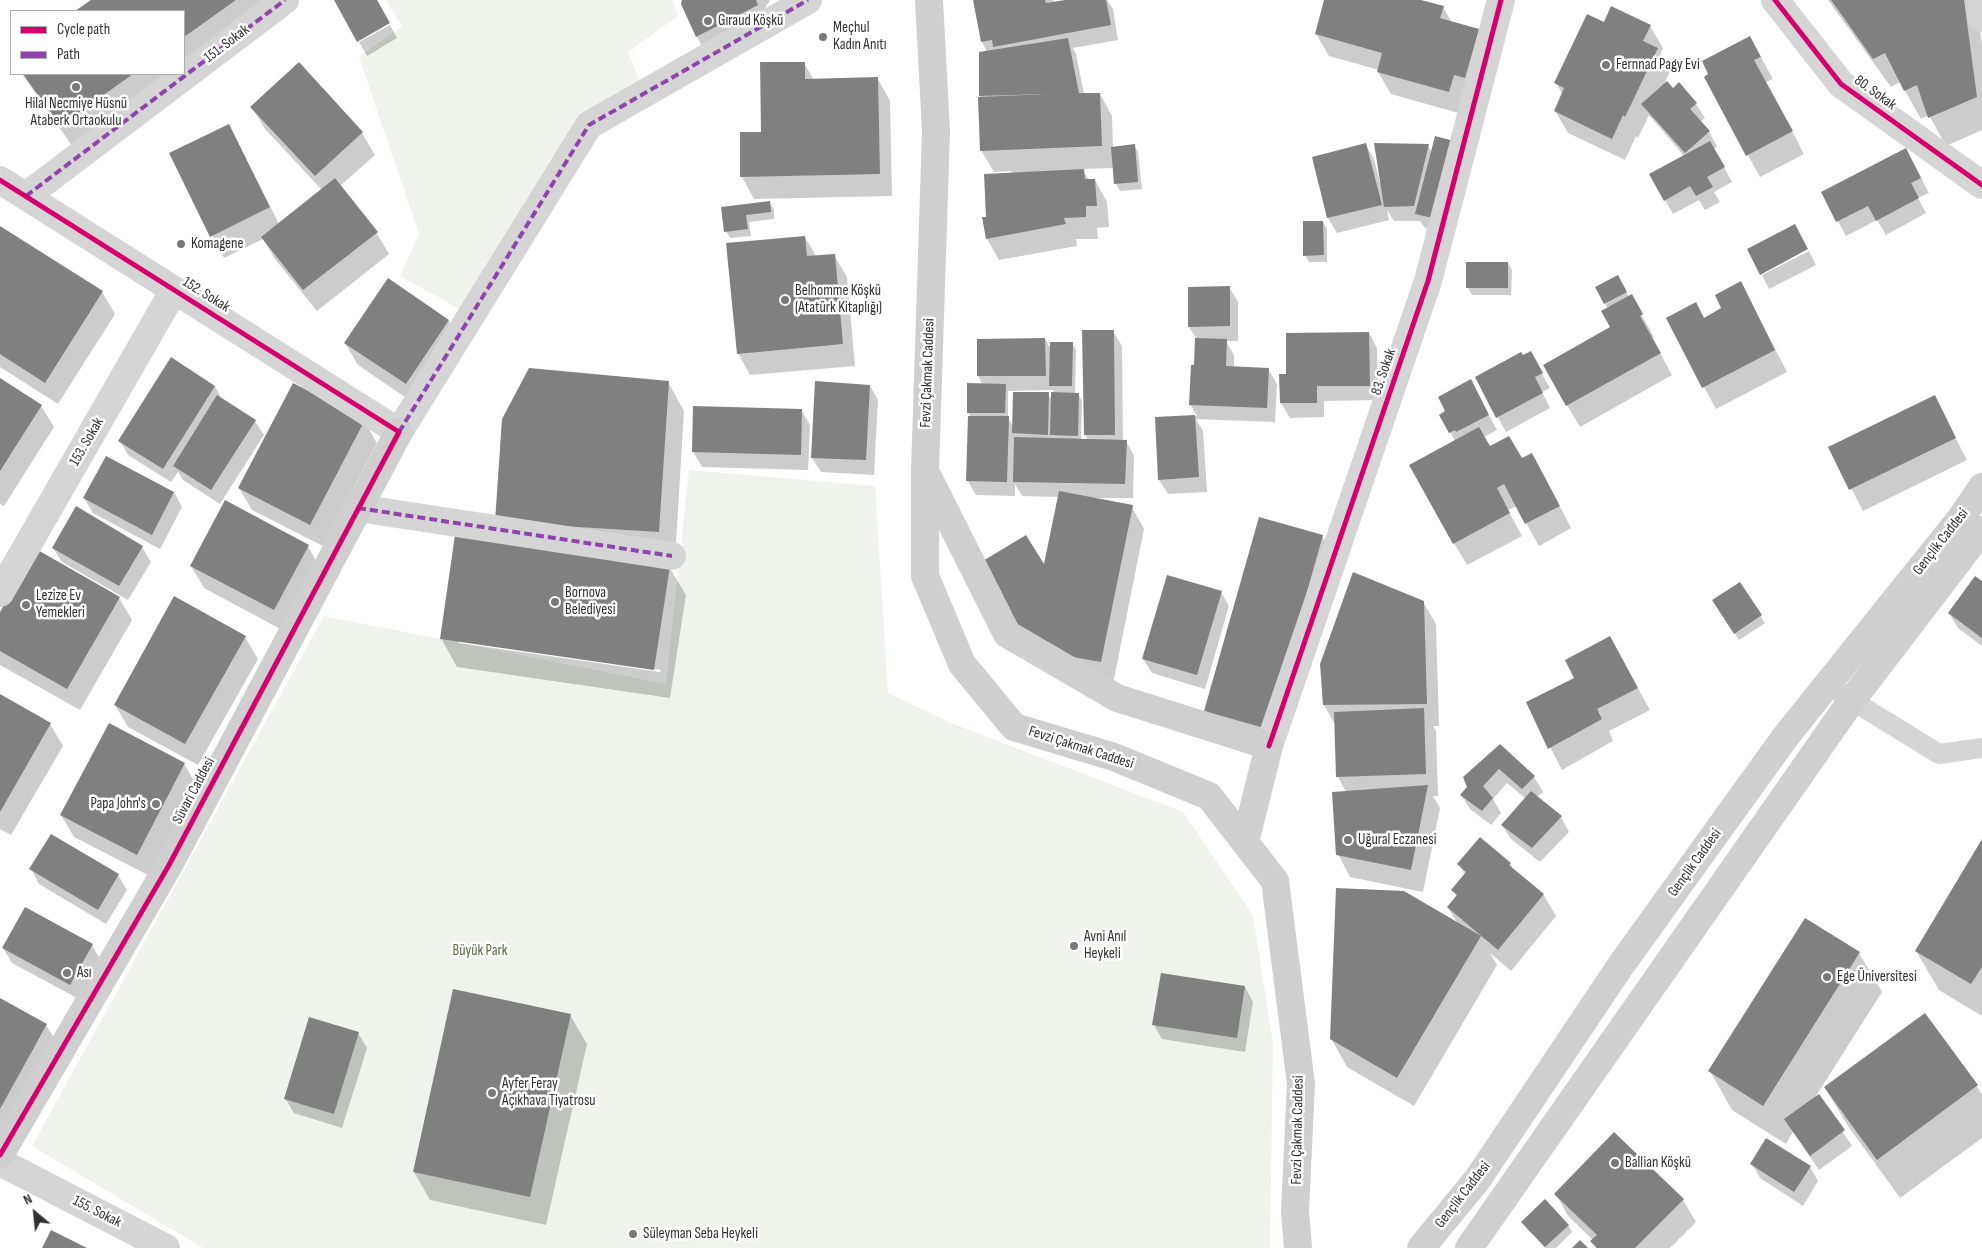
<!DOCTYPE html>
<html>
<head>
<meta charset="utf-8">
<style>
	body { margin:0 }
	#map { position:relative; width:1982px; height:1248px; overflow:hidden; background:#fff; font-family:"Sofia Sans Condensed",sans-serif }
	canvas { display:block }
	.legend { position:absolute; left:10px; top:10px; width:175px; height:65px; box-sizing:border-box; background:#fff; border:1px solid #adadad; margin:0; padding:6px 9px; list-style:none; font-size:15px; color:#313131 }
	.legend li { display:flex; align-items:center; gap:10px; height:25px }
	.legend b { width:25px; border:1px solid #adadad }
	.north { position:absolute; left:10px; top:1188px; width:50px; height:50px; -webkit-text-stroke:4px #fff; paint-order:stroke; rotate:332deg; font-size:14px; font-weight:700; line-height:20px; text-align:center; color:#313131 }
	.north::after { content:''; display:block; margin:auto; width:18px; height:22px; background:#313131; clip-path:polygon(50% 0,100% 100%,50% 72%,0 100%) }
</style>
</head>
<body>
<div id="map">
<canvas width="1982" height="1248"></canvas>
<ul class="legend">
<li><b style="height:6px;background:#d6006c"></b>Cycle path</li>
<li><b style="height:6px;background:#8e44ad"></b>Path</li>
</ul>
<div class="north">N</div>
</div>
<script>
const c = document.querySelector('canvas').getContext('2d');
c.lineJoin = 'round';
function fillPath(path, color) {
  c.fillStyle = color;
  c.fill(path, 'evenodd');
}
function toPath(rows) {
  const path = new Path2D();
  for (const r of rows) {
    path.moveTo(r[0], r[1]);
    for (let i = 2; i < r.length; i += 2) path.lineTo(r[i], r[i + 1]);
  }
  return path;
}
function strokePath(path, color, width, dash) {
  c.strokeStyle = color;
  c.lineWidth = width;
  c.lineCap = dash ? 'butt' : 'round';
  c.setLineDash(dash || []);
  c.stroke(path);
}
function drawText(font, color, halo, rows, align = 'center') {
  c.font = font + ' "Sofia Sans Condensed",sans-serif';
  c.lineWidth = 5;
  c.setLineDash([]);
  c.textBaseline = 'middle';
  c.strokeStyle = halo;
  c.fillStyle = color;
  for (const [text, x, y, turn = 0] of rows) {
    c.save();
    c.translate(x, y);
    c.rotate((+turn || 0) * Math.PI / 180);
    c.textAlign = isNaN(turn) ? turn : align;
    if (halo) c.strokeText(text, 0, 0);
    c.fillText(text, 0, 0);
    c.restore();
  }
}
fillPath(toPath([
	[386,0,672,0,678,16,628,52,640,81,461,310,400,276,419,234,359,57,402,26],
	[689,470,875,486,888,693,951,723,1183,812,1253,915,1273,1043,1270,1248,203,1248,32,1146,324,616,666,684]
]), '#f0f3ec');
fillPath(toPath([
	[93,0,279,0,184,68,184,11,77,11],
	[684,0,770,0,763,12,709,59,697,37,682,4],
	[974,0,1053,0,1054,3,1072,0,1107,0,1113,9,1118,40,1073,48,1076,54,1084,94,1100,94,1112,116,1113,148,1134,145,1138,152,1142,189,1120,191,1116,184,1114,168,1082,169,1089,180,1095,180,1107,202,1109,227,1097,228,1098,239,1076,239,1077,246,999,260,987,239,987,218,1012,171,994,172,981,150,980,95,987,52,982,42],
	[1326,0,1417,0,1443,7,1452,23,1478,30,1491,52,1462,114,1391,94,1378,72,1379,70,1329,56,1316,34],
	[1828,0,1976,0,1982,45,1982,130,1946,146,1929,115,1921,119,1900,82,1891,87],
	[1605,24,1650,26,1663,48,1660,54,1670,71,1662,88,1673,89,1679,84,1696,104,1705,118,1700,122,1709,132,1717,146,1714,149,1732,182,1714,192,1720,202,1705,210,1699,200,1673,214,1665,200,1684,156,1649,115,1638,138,1636,136,1625,160,1568,133,1555,111,1563,95,1556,83],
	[390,25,397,38,367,56,359,42],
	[1750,38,1773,79,1766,82,1804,154,1760,177,1705,77],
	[804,63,814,80,878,79,890,101,892,196,754,199,742,177,741,133,763,133],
	[299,64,362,133,375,155,340,186,376,232,389,254,317,311,275,259,263,239,224,258,171,154,229,125,279,224,322,190,265,129,252,107],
	[22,74,176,74,73,147],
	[1365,144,1374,159,1380,183,1428,146,1432,152,1442,232,1425,228,1420,221,1394,221,1387,210,1389,220,1337,233,1328,218,1313,157],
	[1914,164,1929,193,1918,198,1926,213,1886,235,1877,220,1846,236,1822,192],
	[770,203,774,210,774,219,749,222,751,236,730,238,726,231,723,208],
	[1323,222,1327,229,1327,262,1309,262,1305,255],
	[0,227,102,292,115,314,58,404,0,367],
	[805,237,816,256,834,255,847,277,855,366,750,375,738,353],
	[1809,251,1816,265,1769,289,1762,275],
	[1508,263,1512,270,1511,295,1472,295,1468,288],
	[1741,283,1787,372,1716,409,1667,319,1704,319,1723,309],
	[1622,284,1629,297,1631,296,1654,337,1652,338,1672,375,1580,427,1567,405,1612,328,1608,309,1605,303],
	[1229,287,1238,302,1238,341,1226,341,1234,355,1234,368,1268,369,1277,384,1275,422,1196,419,1203,431,1207,492,1168,494,1159,480,1156,419,1197,416,1190,404,1195,367,1197,339,1189,327],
	[448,320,461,342,418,406,358,365,345,343],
	[1113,331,1122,346,1123,441,1126,441,1134,456,1133,498,1093,498,1132,507,1144,529,1113,684,1028,643,993,586,1045,568,1059,497,1022,496,1015,484,1015,496,976,495,967,480,971,417,968,412,983,385,978,376,1045,339,1051,349,1072,343,1076,350,1075,394,1078,394,1082,401,1081,440,1088,440,1085,434],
	[1053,390,1054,393,1052,401,1048,394,1014,428,1008,418,1008,391],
	[1369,333,1377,348,1378,400,1324,401,1324,417,1290,418,1281,403,1287,375],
	[1530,353,1550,388,1542,392,1550,408,1506,432,1476,378],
	[0,380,41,406,54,427,4,506,0,504],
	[668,382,684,411,675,560,669,567,686,595,670,698,457,667,441,638,509,544],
	[459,640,661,670,660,672,459,643],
	[215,386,222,400,255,421,264,435,220,504,183,480,178,472,171,482,128,455,120,441],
	[870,386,878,400,874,475,821,472,812,458],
	[1479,396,1497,430,1484,437,1490,448,1521,460,1544,476,1571,528,1539,546,1517,506,1508,510,1522,536,1467,565,1454,543,1455,441,1441,415],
	[1934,397,1967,460,1863,511,1830,447],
	[802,411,810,425,808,470,702,467,693,452],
	[364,421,377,443,323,546,252,510,239,488],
	[174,492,182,507,160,549,93,513,84,498],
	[1322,536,1334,558,1280,750,1218,733,1206,711],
	[308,546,320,568,286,632,204,588,191,566],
	[142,547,151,562,128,600,62,562,53,548],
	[1982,582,1982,646,1958,628,1949,613],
	[1740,584,1765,623,1739,640,1718,607],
	[1221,592,1229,606,1205,689,1152,673,1143,659],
	[119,598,132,620,80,710,0,665,0,614],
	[1423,602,1436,624,1439,726,1433,726,1436,731,1438,796,1433,796,1440,808,1423,892,1350,877,1338,854,1346,792,1338,777,1336,726,1324,705],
	[245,637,258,659,198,765,128,727,115,705],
	[1622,660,1650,710,1609,731,1613,741,1562,770,1527,703,1576,678],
	[0,696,50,724,63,746,11,835,0,829],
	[1500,745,1534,777,1543,792,1537,797,1561,817,1569,832,1540,862,1511,839,1502,825,1526,799,1507,783,1493,799,1501,813,1491,825,1470,809,1461,795],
	[184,764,197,786,150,876,74,837,61,815],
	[1982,842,1982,1016,1939,990,1916,951],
	[1459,864,1510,864,1514,871,1543,894,1556,916,1511,971,1490,953,1497,965,1414,1106,1347,1067,1331,1038,1458,924,1448,908,1457,897,1453,890,1465,875],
	[31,869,118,875,127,890,106,924,39,884],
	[92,945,100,959,79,999,12,963,3,948],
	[1859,953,1882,992,1814,1099,1819,1096,1852,1146,1819,1170,1793,1132,1786,1144,1732,1110,1710,1071],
	[1245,987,1253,1002,1245,1052,1162,1039,1154,1025],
	[0,1000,46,1025,59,1047,12,1133,0,1126],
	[570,1015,587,1044,546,1225,430,1200,414,1172],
	[1925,1015,1982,1094,1982,1138,1900,1198,1848,1126,1825,1088],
	[358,1033,367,1048,342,1128,294,1113,285,1098],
	[1614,1134,1683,1200,1696,1222,1670,1248,1596,1248,1592,1241,1593,1240,1568,1216,1556,1194],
	[1752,1164,1810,1167,1818,1181,1803,1206,1760,1178],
	[1523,1222,1568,1225,1572,1232,1556,1248,1545,1248,1527,1229]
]), '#0003');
fillPath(toPath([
	[91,0,236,0,184,37,184,11,75,11],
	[334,0,377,0,390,23,357,42],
	[682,0,756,0,758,5,696,37,681,4],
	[973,0,1045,0,1046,3,1065,0,1106,0,1111,25,993,47,992,40,981,42],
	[1324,0,1421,0,1444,6,1440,18,1479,29,1465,78,1454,75,1449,92,1377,72,1382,53,1315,34],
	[1831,0,1964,0,1977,97,1928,118,1917,85,1904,91,1885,53,1873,59],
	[1611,6,1651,25,1643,41,1658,48,1625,117,1623,115,1612,139,1554,111,1564,88,1554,83,1587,14,1604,22],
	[1750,36,1761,57,1754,60,1793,131,1746,156,1704,77,1708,74,1702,61],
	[1068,38,1079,93,1100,93,1102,146,980,151,978,97,1046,94,979,96,979,52],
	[299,62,363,132,315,176,250,107],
	[760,62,805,62,805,79,878,77,880,174,740,177,740,132,761,132],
	[23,74,133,74,60,126],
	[1667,81,1673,88,1679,82,1697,103,1690,109,1710,131,1685,153,1641,104],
	[229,124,270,207,210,237,169,153],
	[1435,136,1454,141,1433,218,1415,214],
	[1710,141,1725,167,1707,177,1713,187,1696,196,1690,186,1664,201,1649,174],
	[1366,143,1382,205,1327,218,1312,157],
	[1374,143,1429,144,1414,206,1384,207],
	[1135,144,1138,182,1114,184,1111,147],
	[1906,148,1921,178,1911,183,1919,198,1876,221,1868,206,1836,222,1821,192],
	[1084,169,1085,179,1095,179,1097,206,1086,206,1086,217,1064,218,1066,224,986,239,982,217,986,217,984,174],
	[335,178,378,232,303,290,261,237],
	[770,201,771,212,746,215,748,229,724,232,721,207],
	[1303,221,1323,221,1324,255,1303,256],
	[1795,224,1808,249,1760,275,1747,249],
	[0,226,103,291,45,383,0,354],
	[805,236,807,256,835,254,843,344,737,354,726,243],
	[1466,262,1508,262,1508,288,1466,288],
	[1618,275,1627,292,1604,304,1595,287],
	[388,278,449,320,406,384,344,343],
	[1741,281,1775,350,1702,388,1666,318,1696,302,1704,318,1721,308,1715,295],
	[1230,286,1230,326,1188,327,1188,287],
	[1632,294,1643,314,1640,316,1661,353,1566,406,1543,365,1610,327,1601,311],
	[1082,330,1114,330,1115,435,1084,435],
	[1369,332,1370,386,1317,386,1317,403,1280,403,1279,374,1286,374,1286,333],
	[1045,338,1046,376,977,376,977,339],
	[1195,338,1227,339,1226,366,1269,368,1267,408,1189,405,1191,365,1194,365],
	[1050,342,1073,342,1072,386,1049,386],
	[1531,351,1543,373,1535,377,1543,393,1496,418,1475,377,1521,352,1523,355],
	[171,357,215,386,163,469,118,441],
	[529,368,669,381,659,532,495,522,502,419],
	[0,378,42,405,0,471],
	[1471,379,1489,415,1456,432,1455,430,1449,433,1439,415,1445,411,1438,397],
	[815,381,870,385,866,460,811,458],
	[293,383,365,420,310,525,238,488],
	[967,383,1006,384,1005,413,967,413],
	[1013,392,1049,392,1048,435,1012,433],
	[1051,392,1079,393,1078,436,1050,435],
	[217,395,256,420,211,490,173,466],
	[1935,395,1956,438,1849,490,1828,447],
	[693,406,802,409,801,455,692,452],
	[1195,415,1199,477,1158,480,1155,417],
	[968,416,1009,416,1007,482,966,481],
	[1479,427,1490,446,1509,436,1522,458,1532,453,1560,506,1525,524,1504,484,1497,488,1510,513,1453,544,1409,465],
	[1014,437,1127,440,1125,484,1013,482],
	[106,456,174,492,152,535,83,498],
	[1059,491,1133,505,1101,662,1068,656,1014,622,978,564,1026,535,1044,564],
	[225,500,309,545,274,610,190,566],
	[76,506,143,546,119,586,52,548],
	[1259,517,1323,535,1268,729,1204,711],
	[455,535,670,566,654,670,440,639],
	[36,549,120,597,67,689,0,651,0,612],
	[1353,572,1424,601,1427,704,1323,705,1320,664],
	[1167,575,1222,591,1197,675,1142,659],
	[1975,576,1982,581,1982,638,1948,613],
	[1740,582,1762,615,1734,634,1712,600],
	[174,596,246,636,185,744,114,705],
	[1610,636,1638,688,1597,709,1602,719,1548,749,1526,702,1574,678,1565,660],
	[0,694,51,723,0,812],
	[1424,708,1426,774,1336,777,1334,712],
	[109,723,185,763,137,855,60,815],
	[1500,744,1535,776,1522,789,1499,769,1483,786,1493,798,1482,811,1460,795,1467,787,1463,777],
	[1428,785,1411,870,1336,855,1332,792],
	[1531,791,1562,816,1532,848,1501,825],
	[51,834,119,874,98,910,29,869],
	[1480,837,1511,863,1509,865,1544,894,1498,950,1447,907,1457,895,1451,890,1466,872,1457,864],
	[1982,839,1982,967,1971,984,1915,951],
	[1336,888,1404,891,1481,936,1397,1078,1330,1039],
	[25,907,93,944,70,985,2,948],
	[1805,918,1860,952,1763,1106,1708,1071],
	[1161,973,1245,986,1237,1038,1152,1025],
	[453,989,571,1014,530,1197,413,1172],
	[0,998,47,1024,0,1109],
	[1925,1013,1978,1085,1877,1160,1824,1087],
	[309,1017,359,1032,334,1114,284,1099],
	[1819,1094,1845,1130,1810,1156,1784,1119],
	[1614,1132,1684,1199,1635,1248,1597,1248,1590,1241,1597,1235,1554,1194],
	[1766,1138,1811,1166,1794,1192,1750,1164],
	[1545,1199,1569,1225,1545,1247,1521,1222],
	[51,1230,87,1248,42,1248],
	[1580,1240,1588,1248,1572,1248]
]), '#808080');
strokePath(toPath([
	[1840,693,1939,754,1982,748]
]), '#d5d5d5', 20);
strokePath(toPath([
	[1775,0,1841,84,1982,185],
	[1980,0,1982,18],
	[0,180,399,432,589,125,808,0],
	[26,196,285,0],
	[358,508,672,556],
	[0,593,174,290],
	[1269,746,1428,281,1501,0],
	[0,1162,166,1248]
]), '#d5d5d5', 28);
strokePath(toPath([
	[929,0,936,131,925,471,925,576,962,664,1014,727,1114,757,1209,796,1275,881,1301,1084,1295,1211,1298,1248],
	[928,477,1007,634,1117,698,1269,746,1245,842],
	[0,1155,169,865,399,432],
	[1421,1248,1477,1180,1621,965,1786,736,1961,518,1982,487],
	[1469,1248,1852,700,1982,530]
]), '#cfcfcf', 28);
strokePath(toPath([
	[26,196,285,0],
	[399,432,589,125,808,0],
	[358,508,672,556]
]), '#8e44ad', 4, [8, 4]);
strokePath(toPath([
	[1775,0,1841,84,1982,185],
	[0,180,399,432,169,865,0,1155],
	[1269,746,1428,281,1501,0]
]), '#d6006c', 5);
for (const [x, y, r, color] of [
	[708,21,5,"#797979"],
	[823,37,5,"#797979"],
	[1606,65,5,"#797979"],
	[76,87,5,"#797979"],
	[181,244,5,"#797979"],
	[785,300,5,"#797979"],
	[555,602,5,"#797979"],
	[26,605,5,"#797979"],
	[156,804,5,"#797979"],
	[1348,840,5,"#797979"],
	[1074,946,5,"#797979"],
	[67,973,5,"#797979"],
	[1827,977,5,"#797979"],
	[492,1093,5,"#797979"],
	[1615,1163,5,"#797979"],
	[633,1234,5,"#797979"]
]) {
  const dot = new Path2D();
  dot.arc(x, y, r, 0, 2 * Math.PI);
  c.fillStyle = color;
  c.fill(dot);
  strokePath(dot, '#fff', 2);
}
drawText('15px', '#313131', '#fff', [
	["Gıraud Köşkü",718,21],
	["Meçhul",833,28],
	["Kadın Anıtı",833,45],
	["Fernnad Pagy Evi",1616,65],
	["Hilal Necmiye Hüsnü",76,104,"center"],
	["Ataberk Ortaokulu",76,121,"center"],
	["Komagene",191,244],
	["Belhomme Köşkü",795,291],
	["(Atatürk Kitaplığı)",795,308],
	["Bornova",565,593],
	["Belediyesi",565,610],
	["Lezize Ev",36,596],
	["Yemekleri",36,613],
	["Papa John's",146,804,"right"],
	["Uğural Eczanesi",1358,840],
	["Avni Anıl",1084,937],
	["Heykeli",1084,954],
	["Ası",77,973],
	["Ege Üniversitesi",1837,977],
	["Ayfer Feray",502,1084],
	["Açıkhava Tiyatrosu",502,1101],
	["Ballian Köşkü",1625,1163],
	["Süleyman Seba Heykeli",643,1234]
], 'left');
drawText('15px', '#313131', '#fff', [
	["151. Sokak",227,44,-37],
	["80. Sokak",1875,93,36],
	["152. Sokak",206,295,32],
	["83. Sokak",1384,372,-71],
	["Fevzi Çakmak Caddesi",928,373,-88],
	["153. Sokak",87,442,-60],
	["Gençlik Caddesi",1941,542,-52],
	["Fevzi Çakmak Caddesi",1081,748,18],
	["Süvari Caddesi",194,791,-62],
	["Gençlik Caddesi",1695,863,-54],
	["Fevzi Çakmak Caddesi",1298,1130,-89],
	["Gençlik Caddesi",1463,1195,-52],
	["155. Sokak",97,1212,27]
]);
drawText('15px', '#566b40', '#fff', [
	["Büyük Park",480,951]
]);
</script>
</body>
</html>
